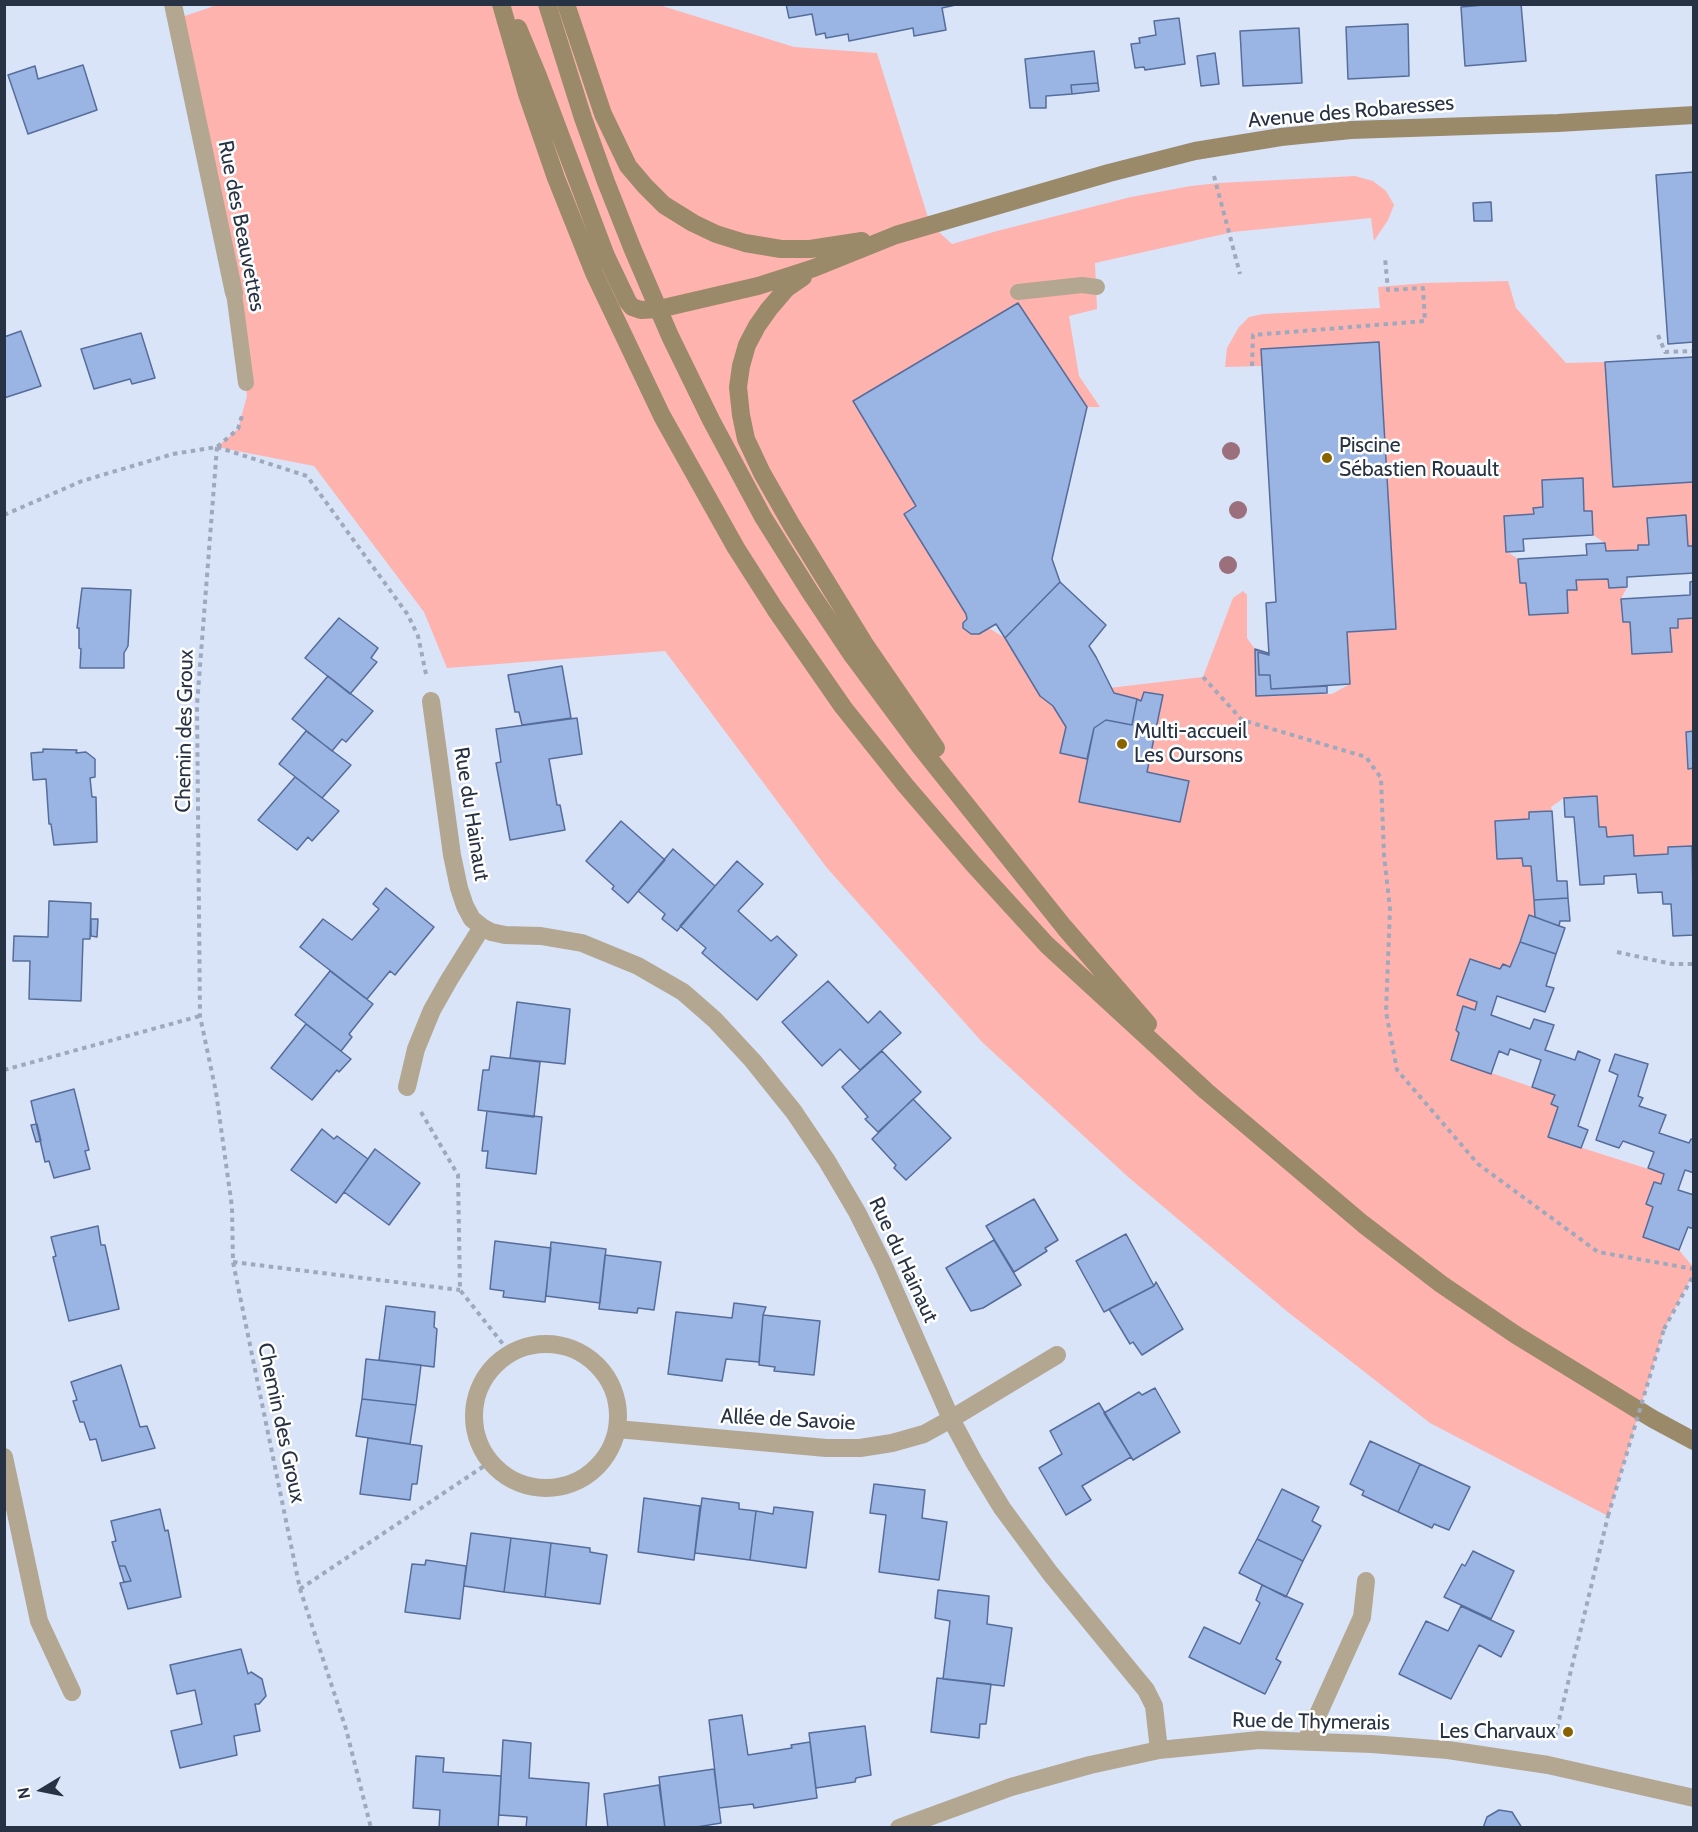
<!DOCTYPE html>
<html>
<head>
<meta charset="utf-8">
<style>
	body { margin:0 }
	#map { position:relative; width:1698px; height:1832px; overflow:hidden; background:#d9e4f8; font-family:Cabin,sans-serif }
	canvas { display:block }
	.frame { position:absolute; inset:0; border:6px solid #283245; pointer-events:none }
	.north { position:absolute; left:12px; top:1760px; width:60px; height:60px; -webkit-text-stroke:4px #fff; paint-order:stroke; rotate:260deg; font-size:16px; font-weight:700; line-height:24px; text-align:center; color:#283245 }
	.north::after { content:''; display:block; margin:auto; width:21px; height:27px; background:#283245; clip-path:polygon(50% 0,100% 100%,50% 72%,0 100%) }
</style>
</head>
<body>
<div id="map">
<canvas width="1698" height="1832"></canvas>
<div class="frame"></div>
<div class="north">N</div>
</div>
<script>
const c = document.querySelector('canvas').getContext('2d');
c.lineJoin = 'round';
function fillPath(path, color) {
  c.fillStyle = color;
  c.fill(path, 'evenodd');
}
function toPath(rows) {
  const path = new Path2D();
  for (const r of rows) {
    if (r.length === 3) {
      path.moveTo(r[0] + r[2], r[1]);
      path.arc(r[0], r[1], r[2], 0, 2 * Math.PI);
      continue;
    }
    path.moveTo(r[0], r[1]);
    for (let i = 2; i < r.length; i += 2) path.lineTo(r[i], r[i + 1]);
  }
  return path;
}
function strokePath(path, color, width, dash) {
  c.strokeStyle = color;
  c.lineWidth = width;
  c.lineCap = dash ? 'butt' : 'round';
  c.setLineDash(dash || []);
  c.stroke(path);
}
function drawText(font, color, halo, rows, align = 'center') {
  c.font = font + ' Cabin,sans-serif';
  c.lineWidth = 5;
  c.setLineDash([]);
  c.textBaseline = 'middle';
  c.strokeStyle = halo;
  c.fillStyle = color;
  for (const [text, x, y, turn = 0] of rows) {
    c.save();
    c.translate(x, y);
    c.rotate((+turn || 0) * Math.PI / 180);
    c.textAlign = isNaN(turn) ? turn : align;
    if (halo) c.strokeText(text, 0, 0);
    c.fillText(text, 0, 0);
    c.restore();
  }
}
fillPath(toPath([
	[220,4,656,4,794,47,877,53,930,224,952,244,997,231,1131,197,1191,186,1219,183,1355,176,1373,181,1386,191,1394,205,1388,220,1374,241,1371,218,1233,232,1095,263,1097,309,1069,316,1079,376,1100,407,1087,407,1018,303,854,400,916,506,904,514,966,614,1005,638,1040,696,1203,677,1233,598,1243,591,1247,595,1247,638,1255,649,1257,696,1332,694,1350,684,1347,632,1262,366,1225,367,1227,348,1239,327,1249,317,1263,314,1380,308,1378,287,1425,283,1508,281,1516,308,1566,363,1605,362,1613,487,1693,482,1693,546,1688,546,1686,515,1647,518,1649,545,1638,545,1638,550,1606,551,1605,543,1593,535,1592,511,1584,511,1582,478,1542,480,1543,507,1533,508,1534,514,1505,516,1506,551,1518,559,1520,583,1526,583,1529,615,1568,613,1567,590,1577,590,1576,580,1608,579,1627,587,1621,599,1622,620,1623,622,1630,622,1632,654,1672,652,1670,628,1678,627,1678,619,1693,618,1693,731,1686,732,1688,768,1693,768,1693,848,1692,846,1668,847,1668,854,1634,856,1633,835,1607,837,1599,827,1597,796,1564,798,1551,807,1552,811,1529,812,1529,819,1498,859,1522,858,1523,866,1531,866,1535,917,1529,915,1510,967,1503,964,1477,1002,1475,1010,1463,1007,1456,1030,1459,1033,1451,1059,1555,1095,1552,1104,1558,1107,1548,1137,1664,1174,1661,1184,1654,1182,1646,1204,1653,1207,1644,1234,1679,1250,1693,1267,1693,1274,1664,1329,1608,1516,1430,1423,1289,1313,1127,1176,982,1042,827,868,665,651,447,668,424,612,314,466,217,447,238,429,247,396,234,293,176,19]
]), '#feb3ae');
const building = toPath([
	[786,4,960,4,942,8,946,30,914,36,913,28,849,41,848,34,826,38,825,33,816,35,812,14,789,18,786,4],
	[1494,4,1521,4,1526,61,1465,66,1461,7,1494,4],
	[1179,18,1185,64,1145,70,1144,67,1135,68,1131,44,1140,43,1139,38,1156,35,1154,21,1179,18],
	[1408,24,1409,76,1348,79,1346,27,1408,24],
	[1299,28,1302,83,1243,86,1240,31,1299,28],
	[1094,51,1098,83,1071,85,1072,94,1046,96,1046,108,1030,108,1025,59,1094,51],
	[1215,53,1219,84,1201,86,1197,56,1215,53],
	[83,65,97,110,28,134,8,75,35,66,38,79,83,65],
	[1098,83,1099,91,1072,94,1071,85,1098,83],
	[1694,172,1694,342,1668,344,1656,175,1694,172],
	[1491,202,1492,221,1474,221,1473,203,1491,202],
	[1018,303,1087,407,1052,559,1060,582,1005,638,996,624,979,634,971,634,963,628,963,623,967,619,966,614,904,514,916,506,853,401,1018,303],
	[21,331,41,386,4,398,4,337,21,331],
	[141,333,155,378,132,384,130,379,94,389,81,349,141,333],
	[1379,342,1396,629,1347,632,1350,684,1271,689,1270,675,1259,675,1258,652,1269,655,1266,603,1276,602,1261,349,1379,342],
	[1694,357,1694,482,1613,487,1605,362,1694,357],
	[1583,478,1584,511,1592,511,1593,535,1523,539,1524,551,1506,552,1504,516,1534,514,1533,508,1543,507,1542,480,1583,478],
	[1686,515,1688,546,1694,546,1694,573,1627,577,1627,587,1609,588,1608,579,1576,580,1577,590,1567,590,1568,613,1529,615,1526,583,1520,583,1518,559,1587,555,1586,544,1605,543,1606,551,1638,550,1638,545,1649,545,1647,518,1686,515],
	[1694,581,1694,618,1678,619,1678,628,1670,628,1672,652,1632,654,1630,622,1623,622,1621,599,1690,595,1690,582,1694,581],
	[1060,582,1106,625,1089,646,1096,657,1114,693,1137,699,1132,725,1106,720,1094,728,1087,759,1060,753,1066,727,1053,706,1040,696,1005,638,1060,582],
	[82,588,131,590,128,646,124,653,124,668,80,668,81,649,79,648,79,628,77,628,82,588],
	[339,618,378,648,371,658,377,662,350,694,305,658,339,618],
	[1255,649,1268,653,1269,655,1258,652,1259,675,1270,675,1271,689,1327,686,1327,693,1256,696,1255,649],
	[562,666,571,718,522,725,519,712,515,712,508,675,562,666],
	[328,676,373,711,346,742,342,739,332,751,292,719,328,676],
	[1144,692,1163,695,1147,772,1189,781,1180,822,1079,802,1094,728,1106,720,1132,725,1137,699,1141,701,1144,692],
	[577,718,582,754,549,759,557,805,560,805,565,830,510,840,496,763,501,762,496,729,577,718],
	[306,731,351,765,322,798,279,764,306,731],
	[1694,731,1694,768,1688,769,1686,732,1694,731],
	[43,749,77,750,76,753,86,752,95,759,95,777,90,778,92,797,96,797,97,842,54,845,51,824,49,824,46,779,33,780,31,753,43,752,43,749],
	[295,777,339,811,312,841,308,837,297,850,258,820,295,777],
	[1597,796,1599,827,1606,827,1607,837,1633,835,1634,856,1668,854,1668,847,1692,846,1694,935,1673,936,1671,904,1663,904,1662,892,1638,893,1636,874,1604,876,1604,884,1580,885,1574,817,1565,817,1564,798,1597,796],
	[1552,811,1557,881,1567,881,1568,898,1534,900,1531,866,1523,866,1522,858,1497,859,1495,821,1529,819,1529,812,1552,811],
	[621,821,665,860,628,903,612,889,614,886,586,861,621,821],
	[673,849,715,886,677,931,662,919,665,914,638,891,673,849],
	[737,861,763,884,738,911,771,941,777,936,797,955,757,1000,702,953,706,948,680,926,737,861],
	[386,888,434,927,395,975,390,971,367,999,300,947,323,919,352,940,379,909,373,904,386,888],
	[1568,898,1570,921,1560,921,1559,926,1535,917,1534,900,1568,898],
	[49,901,91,903,90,939,83,939,81,1001,29,999,30,961,13,961,14,936,48,937,49,901],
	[1529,915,1565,928,1556,954,1520,942,1529,915],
	[91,919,98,919,97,937,91,936,91,919],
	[1520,942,1556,954,1546,986,1554,988,1545,1012,1497,996,1491,1015,1530,1029,1534,1019,1554,1025,1545,1050,1575,1060,1578,1051,1600,1060,1578,1126,1588,1130,1581,1148,1548,1137,1558,1107,1551,1104,1555,1095,1532,1087,1541,1060,1510,1049,1508,1055,1499,1051,1491,1074,1451,1060,1459,1033,1456,1030,1463,1006,1475,1010,1477,1002,1457,995,1470,959,1500,969,1503,964,1510,967,1520,942],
	[330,971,373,1004,349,1034,352,1037,341,1051,295,1015,330,971],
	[828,981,868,1023,880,1011,901,1033,860,1070,840,1049,822,1066,782,1022,828,981],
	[517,1002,570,1009,565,1064,510,1058,517,1002],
	[306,1024,351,1059,339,1072,337,1070,312,1100,271,1068,306,1024],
	[882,1051,921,1092,878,1132,865,1119,868,1117,842,1087,882,1051],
	[1615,1054,1648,1064,1638,1096,1643,1098,1639,1106,1666,1115,1659,1133,1689,1143,1691,1139,1694,1140,1694,1173,1685,1170,1678,1190,1694,1195,1694,1229,1688,1227,1679,1250,1643,1237,1653,1207,1646,1204,1654,1182,1661,1184,1664,1174,1648,1168,1654,1152,1623,1141,1619,1148,1596,1140,1618,1075,1609,1071,1615,1054],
	[491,1056,540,1062,534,1117,478,1110,483,1070,489,1070,491,1056],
	[74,1089,89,1150,85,1151,90,1169,54,1178,49,1161,45,1162,31,1101,74,1089],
	[913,1099,951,1138,906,1180,894,1168,896,1165,872,1139,913,1099],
	[487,1111,542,1117,536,1174,486,1168,488,1151,482,1151,487,1111],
	[37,1124,41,1141,36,1142,31,1125,37,1124],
	[322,1129,334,1139,337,1136,368,1159,336,1203,291,1170,322,1129],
	[375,1149,420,1183,389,1225,344,1192,375,1149],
	[1034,1199,1058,1240,1045,1248,1047,1251,1014,1272,986,1226,1034,1199],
	[98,1226,101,1245,105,1245,119,1309,69,1321,53,1257,56,1256,51,1237,98,1226],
	[1126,1234,1154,1286,1104,1312,1076,1261,1126,1234],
	[994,1240,1021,1285,983,1308,971,1311,946,1268,994,1240],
	[495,1241,551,1248,545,1302,503,1297,504,1291,490,1289,495,1241],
	[551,1242,606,1249,600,1303,546,1296,551,1242],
	[605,1255,661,1262,654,1310,638,1308,637,1313,599,1309,605,1255],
	[1156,1282,1183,1329,1142,1355,1133,1342,1130,1344,1109,1309,1154,1286,1156,1282],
	[734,1303,766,1307,763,1315,759,1362,726,1359,722,1381,668,1374,676,1312,732,1318,734,1303],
	[386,1306,435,1312,434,1327,437,1329,434,1367,379,1360,386,1306],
	[763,1315,820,1321,814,1375,774,1371,775,1367,759,1365,763,1315],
	[366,1359,421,1365,416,1405,362,1399,366,1359],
	[121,1365,140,1427,147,1426,155,1448,102,1461,96,1439,90,1440,84,1422,80,1422,73,1401,77,1400,71,1382,121,1365],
	[1155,1388,1180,1432,1133,1460,1104,1413,1139,1392,1142,1395,1155,1388],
	[362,1399,416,1405,410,1444,356,1436,362,1399],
	[1099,1403,1131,1457,1082,1486,1091,1500,1066,1515,1039,1468,1062,1454,1050,1431,1099,1403],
	[368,1438,422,1446,417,1484,412,1484,410,1500,360,1494,368,1438],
	[1370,1441,1420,1464,1398,1512,1362,1495,1364,1491,1350,1484,1370,1441],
	[1420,1464,1470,1487,1449,1530,1434,1524,1432,1528,1398,1512,1420,1464],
	[874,1484,925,1490,922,1518,947,1522,939,1580,879,1572,886,1515,870,1513,874,1484],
	[1282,1489,1319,1507,1312,1521,1321,1526,1303,1561,1257,1539,1282,1489],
	[644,1498,700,1506,694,1560,638,1552,644,1498],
	[702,1498,739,1503,739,1509,756,1511,750,1560,695,1553,702,1498],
	[774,1507,813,1512,806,1568,750,1560,756,1511,773,1514,774,1507],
	[160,1509,165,1531,168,1530,181,1597,128,1609,120,1583,131,1581,125,1566,119,1566,112,1542,116,1541,111,1521,160,1509],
	[471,1533,511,1538,504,1592,464,1586,471,1533],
	[511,1538,551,1543,545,1597,504,1592,511,1538],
	[1257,1539,1303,1561,1286,1597,1239,1573,1257,1539],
	[551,1543,590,1548,590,1552,607,1555,600,1604,545,1597,551,1543],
	[1473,1551,1514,1571,1491,1619,1444,1597,1462,1564,1465,1566,1473,1551],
	[426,1560,466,1566,460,1619,405,1612,412,1564,425,1565,426,1560],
	[119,1566,125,1566,131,1581,124,1582,119,1566],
	[1262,1585,1303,1604,1276,1659,1281,1662,1265,1694,1189,1657,1204,1627,1240,1644,1260,1603,1256,1600,1262,1585],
	[938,1590,989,1596,987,1624,1012,1628,1004,1686,943,1679,950,1621,935,1618,938,1590],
	[1461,1606,1514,1631,1501,1657,1479,1645,1451,1699,1399,1674,1426,1621,1448,1631,1461,1606],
	[241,1649,248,1674,251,1672,262,1679,266,1696,259,1704,255,1704,260,1731,234,1736,237,1755,180,1768,171,1731,202,1724,195,1690,177,1694,170,1665,241,1649],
	[937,1678,991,1684,986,1724,980,1724,979,1738,931,1732,937,1678],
	[742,1715,748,1755,792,1748,791,1745,810,1742,817,1798,754,1808,753,1804,719,1808,709,1720,742,1715],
	[865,1726,871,1775,856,1778,855,1782,816,1788,809,1733,865,1726],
	[503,1740,531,1743,529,1778,589,1783,586,1828,526,1828,527,1817,499,1815,503,1740],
	[416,1756,444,1758,443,1772,501,1776,498,1828,439,1828,440,1810,413,1808,416,1756],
	[714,1769,721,1823,691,1828,665,1828,659,1777,714,1769],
	[659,1785,665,1828,608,1828,604,1794,659,1785],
	[1499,1810,1512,1812,1522,1828,1483,1828,1487,1817,1499,1810]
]);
fillPath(building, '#9ab4e4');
strokePath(building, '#566d9a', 1.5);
strokePath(toPath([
	[1214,176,1240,274],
	[1658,335,1665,352,1694,351],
	[1252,366,1253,335,1425,321,1423,288,1388,290,1385,258],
	[217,447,197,705,200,1016,216,1092,232,1207,233,1262,300,1589,346,1729,371,1828],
	[217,447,307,476,408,615,418,636,426,674],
	[4,515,82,481,173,454,217,447,238,429,243,412],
	[1203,677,1242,720,1366,757,1381,778,1384,855,1390,909,1386,1012,1397,1070,1478,1164,1598,1252,1694,1269],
	[1617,952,1672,964,1694,964],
	[4,1070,200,1016],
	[421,1112,458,1175,460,1290,510,1353],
	[233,1262,460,1290],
	[1664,1329,1694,1274],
	[300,1589,490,1462],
	[1555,1737,1608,1516]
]), '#9fa9bd', 4, [4.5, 4.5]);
strokePath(toPath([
	[1018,292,1082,285,1097,287],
	[234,293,246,383]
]), '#b3a791', 16);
strokePath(toPath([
	[173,4,234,293],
	[482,927,491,932,505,935,541,936,582,943,638,966,683,992,715,1020,753,1061,794,1112,827,1161,857,1212,883,1264,951,1419,974,1462,1002,1508,1050,1573,1146,1690,1154,1706,1159,1750],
	[407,1087,416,1049,432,1010,449,980,482,927,472,919,465,906,459,888,452,855,431,701],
	[546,1416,72],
	[617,1429,826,1448,860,1448,892,1443,924,1434,951,1419,1057,1355],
	[4,1457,39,1621,72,1692],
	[1306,1741,1362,1617,1366,1581],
	[899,1828,1011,1787,1090,1765,1159,1750,1259,1740,1372,1744,1448,1750,1548,1765,1694,1798]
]), '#b3a791', 18);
strokePath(toPath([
	[501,4,527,94,556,178,594,273,662,416,736,548,775,609,843,707,906,786,973,864,1047,945,1206,1091,1363,1224,1441,1284,1516,1335,1653,1419,1694,1441],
	[547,4,583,118,606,182,633,250,670,336,711,420,763,517,810,592,852,655,921,748,1064,927,1148,1024],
	[566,4,603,114,628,166,645,186,664,205,693,223,716,234,745,243,781,249,810,249,862,241],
	[518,28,538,76,606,256,628,302,632,307,641,310,659,309,758,286,814,268,896,235,1109,173,1195,151,1281,137,1351,130,1558,123,1694,115],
	[803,277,787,288,769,309,757,326,747,345,741,366,738,387,741,415,746,439,762,473,791,524,864,643,936,748]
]), '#9b8a69', 18);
strokePath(toPath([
	[1608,1516,1664,1329]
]), '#9fa9bd', 4, [4.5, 4.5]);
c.fillStyle = '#9b707c';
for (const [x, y] of [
	[1231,451],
	[1238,510],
	[1228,565]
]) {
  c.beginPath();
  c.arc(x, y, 9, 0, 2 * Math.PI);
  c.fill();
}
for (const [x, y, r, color] of [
	[1327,458,6,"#886300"],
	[1122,744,6,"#886300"],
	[1568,1732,6,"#886300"]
]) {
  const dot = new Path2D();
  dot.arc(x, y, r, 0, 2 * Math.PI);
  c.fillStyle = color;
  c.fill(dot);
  strokePath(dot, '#fff', 2);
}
drawText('21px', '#283245', '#fff', [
	["Avenue des Robaresses",1351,112,-5],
	["Rue des Beauvettes",241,226,79],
	["Chemin des Groux",185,731,-89],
	["Rue du Hainaut",471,814,81],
	["Rue du Hainaut",903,1260,65],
	["Allée de Savoie",788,1420,3],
	["Chemin des Groux",281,1423,78],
	["Rue de Thymerais",1311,1722,1]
]);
drawText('21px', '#283245', '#fff', [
	["Piscine",1339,446],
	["Sébastien Rouault",1339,470],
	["Multi-accueil",1134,732],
	["Les Oursons",1134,756],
	["Les Charvaux",1556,1732,"right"]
], 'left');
</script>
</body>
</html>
